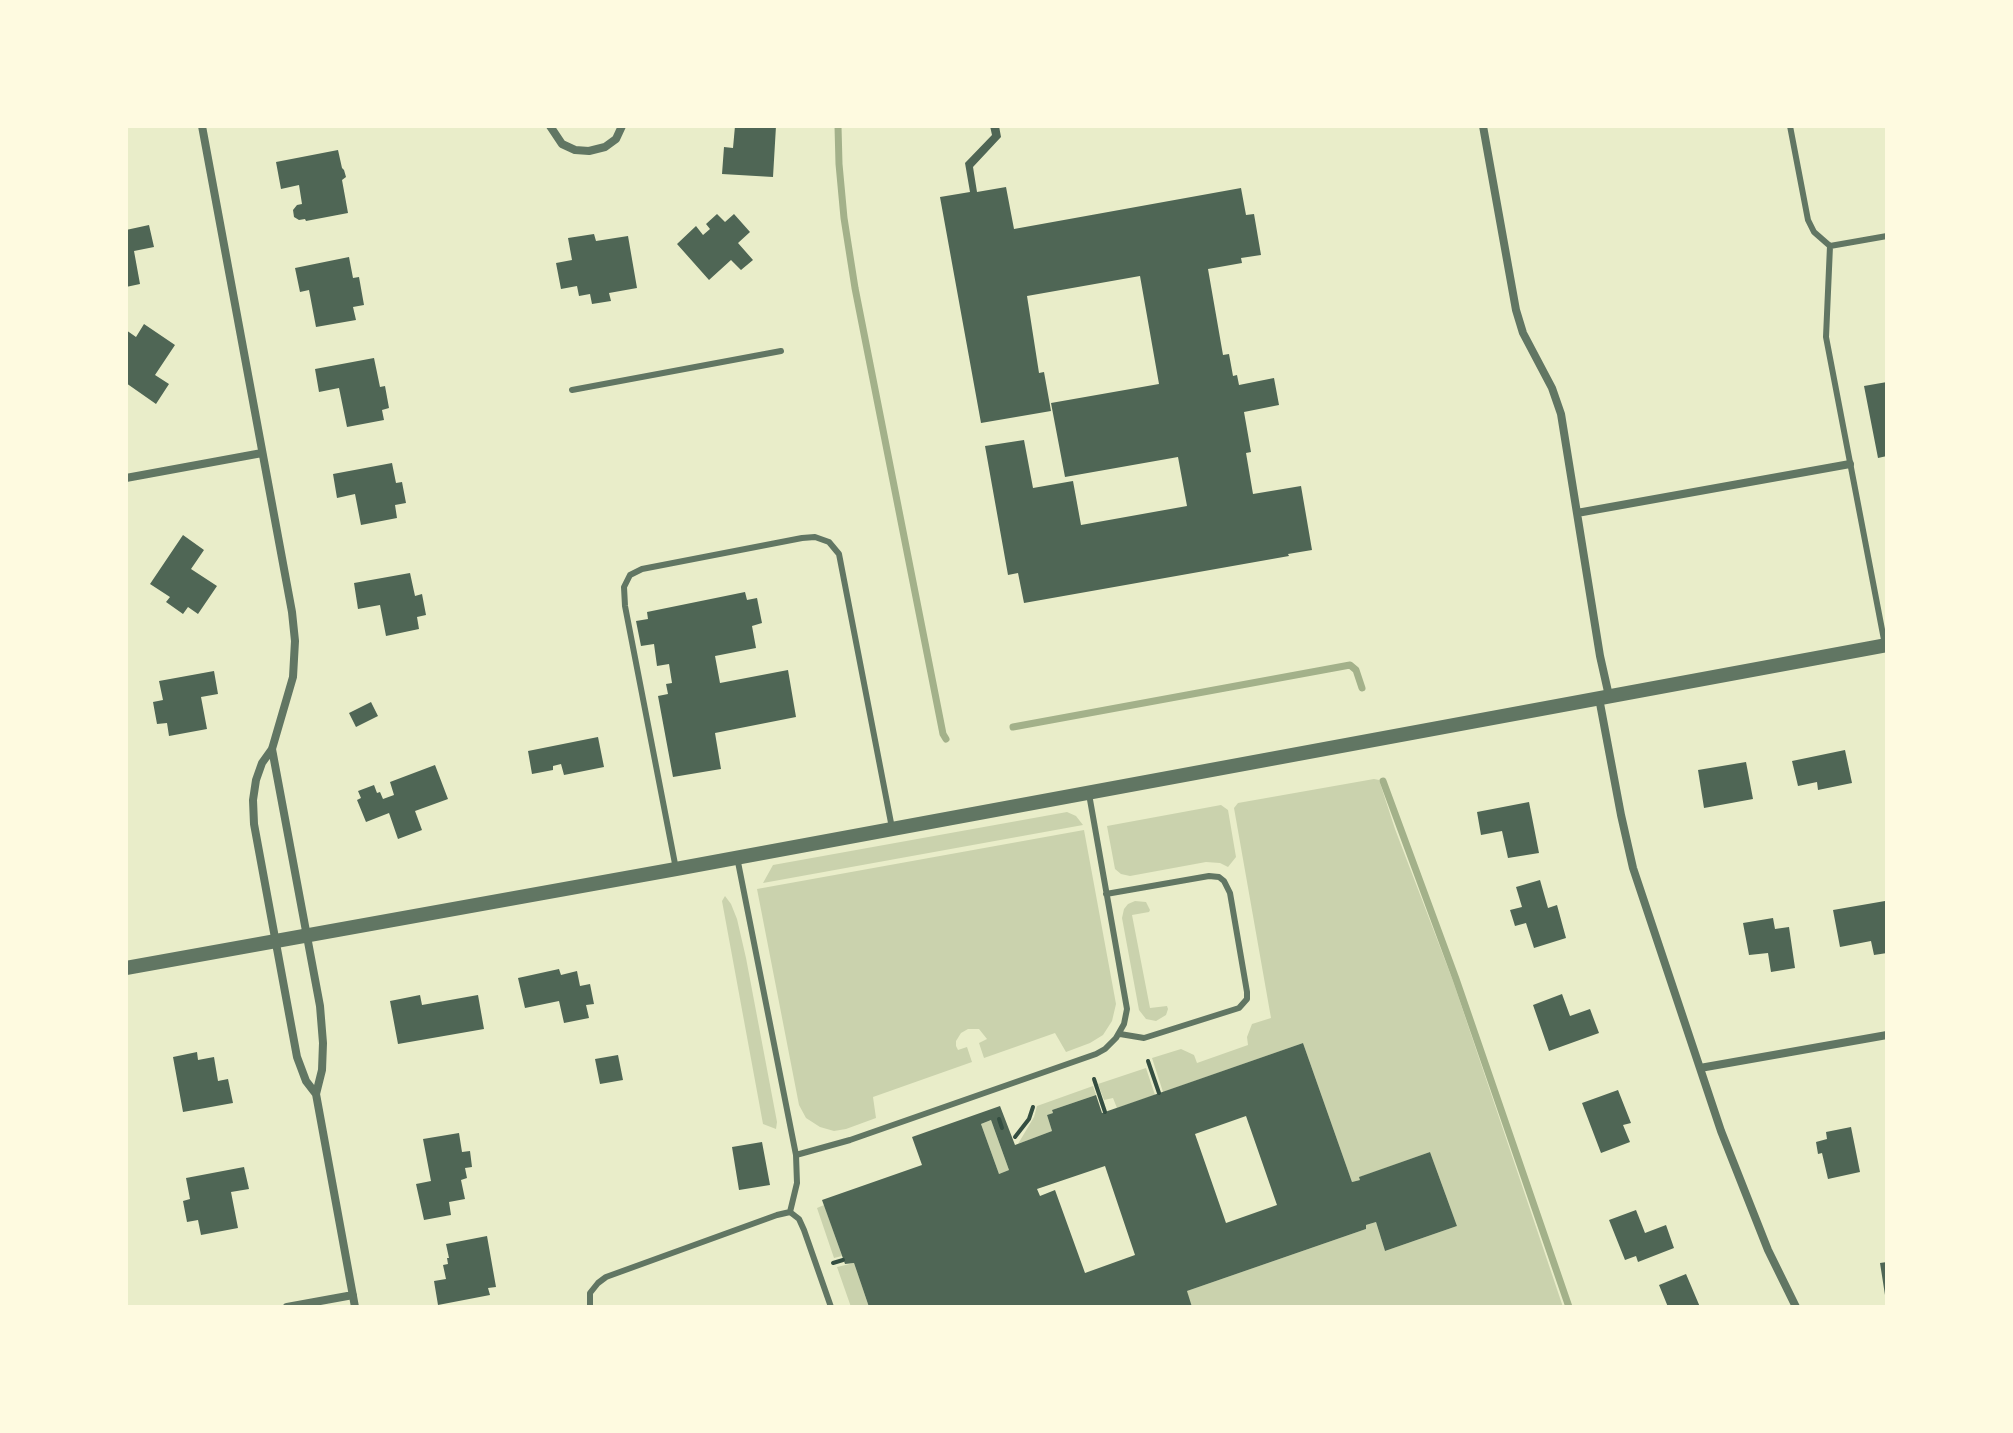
<!DOCTYPE html>
<html>
<head>
<meta charset="utf-8">
<style>
	body { margin:0 }
	#map { position:relative; width:2013px; height:1433px; overflow:hidden; background:#e9edc9; font-family:Lora,serif }
	canvas { display:block }
	.frame { position:absolute; inset:0; border:128px solid #fefae0; pointer-events:none }
</style>
</head>
<body>
<div id="map">
<canvas width="2013" height="1433"></canvas>
<div class="frame"></div>
</div>
<script>
const c = document.querySelector('canvas').getContext('2d');
c.lineJoin = 'round';
function fillPath(path, color) {
  c.fillStyle = color;
  c.fill(path, 'evenodd');
}
function toPath(rows) {
  const path = new Path2D();
  for (const r of rows) {
    path.moveTo(r[0], r[1]);
    for (let i = 2; i < r.length; i += 2) path.lineTo(r[i], r[i + 1]);
  }
  return path;
}
function strokePath(path, color, width, dash) {
  c.strokeStyle = color;
  c.lineWidth = width;
  c.lineCap = dash ? 'butt' : 'round';
  c.setLineDash(dash || []);
  c.stroke(path);
}
fillPath(toPath([
	[1374,779,1379,780,1395,829,1453,981,1563,1307,1211,1307,1210,1305,1192,1307,1188,1300,1187,1291,1366,1229,1366,1225,1376,1222,1385,1251,1457,1226,1430,1152,1360,1177,1360,1180,1352,1182,1303,1043,1163,1092,1152,1058,1181,1049,1194,1055,1197,1063,1248,1045,1247,1037,1252,1024,1271,1018,1234,808,1238,803],
	[1221,805,1228,810,1236,857,1228,867,1220,863,1206,862,1130,876,1121,874,1115,869,1107,826],
	[1067,812,1076,816,1083,825,763,883,773,865],
	[1084,830,1116,1004,1112,1021,1103,1035,1090,1043,1066,1052,1055,1033,984,1058,979,1043,987,1039,979,1029,968,1029,961,1033,956,1041,956,1046,958,1050,967,1047,972,1062,873,1097,876,1118,846,1129,834,1131,820,1127,806,1118,799,1105,757,889],
	[725,896,731,904,737,919,746,958,777,1122,776,1129,763,1124,722,901],
	[1135,901,1146,902,1150,910,1149,912,1132,915,1150,1008,1167,1006,1168,1009,1166,1015,1156,1021,1146,1019,1139,1010,1122,918,1124,909,1128,904],
	[1146,1068,1155,1095,1117,1108,1113,1098,1104,1100,1098,1084],
	[1093,1086,1096,1095,1052,1110,1053,1113,1047,1115,1052,1131,1018,1144,1034,1117,1037,1106],
	[991,1120,1009,1170,999,1174,981,1124],
	[824,1205,842,1256,834,1258,817,1208],
	[854,1263,869,1307,851,1307,837,1267]
]), '#cad2ad');
strokePath(toPath([
	[838,126,839,164,844,218,855,288,943,734,946,739],
	[1013,727,1350,665,1356,670,1362,688],
	[1383,781,1456,979,1569,1307]
]), '#a3b18a', 7);
fillPath(toPath([
	[735,126,776,126,773,177,722,174,724,147,733,148],
	[990,126,999,126,1001,137,973,167,977,192,1006,187,1014,229,1241,188,1246,215,1254,214,1261,255,1241,258,1242,263,1208,269,1223,355,1229,354,1233,376,1237,375,1239,385,1274,378,1279,405,1244,412,1251,452,1246,453,1253,494,1301,486,1312,550,1288,554,1289,556,1024,603,1018,573,1008,575,985,446,1024,440,1033,488,1073,481,1081,525,1187,506,1178,457,1065,477,1051,403,1159,384,1140,276,1027,296,1039,373,1044,372,1051,411,981,423,940,197,970,192,965,163,992,135],
	[338,150,342,168,344,170,346,177,342,180,348,213,306,221,305,219,299,220,294,217,293,210,297,205,302,204,299,185,281,189,276,162],
	[717,214,725,222,734,214,750,232,738,243,753,260,741,270,731,260,709,280,677,244,696,226,703,235,710,229,706,224],
	[149,225,154,247,134,251,140,284,126,287,126,230],
	[594,234,596,241,628,236,637,288,609,293,611,301,592,304,590,294,579,296,577,286,561,289,556,263,572,260,568,238],
	[349,257,353,278,359,277,364,305,353,307,356,320,316,327,309,290,300,292,295,268],
	[144,324,175,345,155,375,169,384,156,404,126,383,126,330,136,337],
	[374,358,380,387,385,386,389,408,382,410,384,420,347,427,339,388,319,392,315,369],
	[1887,382,1887,456,1878,458,1864,386],
	[392,463,396,483,402,482,406,503,395,505,397,518,361,525,355,494,337,498,333,474],
	[183,535,204,550,191,569,217,586,198,614,188,607,183,614,166,602,170,597,150,584],
	[410,573,415,596,422,594,426,615,417,617,419,629,386,636,380,605,358,609,354,583],
	[745,592,747,600,757,598,762,623,752,626,756,648,715,656,720,683,788,670,796,717,715,733,721,769,673,777,658,696,668,694,666,684,672,683,669,664,657,666,654,644,641,646,636,621,648,619,647,612],
	[214,671,218,694,201,697,207,729,169,736,167,723,157,724,153,702,163,700,159,681],
	[371,702,378,716,356,727,349,713],
	[598,737,604,767,564,775,561,764,553,766,553,770,532,774,528,751],
	[1845,750,1852,783,1818,790,1817,782,1798,786,1792,761],
	[1746,762,1753,799,1704,808,1698,770],
	[435,765,448,799,415,811,422,830,398,839,389,813,366,822,357,800,361,798,358,791,374,785,377,793,380,792,383,799,394,795,390,782],
	[1529,802,1539,853,1508,858,1502,831,1481,835,1477,812],
	[1540,880,1548,908,1557,905,1566,938,1534,948,1526,923,1515,926,1510,910,1522,907,1516,887],
	[1885,901,1887,911,1887,953,1874,955,1871,941,1840,947,1833,910],
	[1773,918,1775,929,1789,927,1795,968,1771,972,1768,953,1749,955,1743,923],
	[559,969,561,975,577,971,580,986,590,984,594,1004,586,1005,589,1018,564,1023,559,1001,525,1008,518,978],
	[1562,994,1570,1016,1590,1009,1599,1033,1549,1051,1533,1005],
	[420,995,422,1005,478,995,484,1029,398,1044,390,1001],
	[1303,1043,1352,1182,1360,1180,1359,1177,1430,1152,1457,1226,1385,1251,1376,1222,1366,1225,1366,1229,1187,1291,1192,1307,869,1307,854,1263,845,1264,822,1200,922,1165,912,1137,1000,1106,1015,1145,1052,1131,1047,1115,1053,1113,1052,1110,1096,1095,1102,1113],
	[1246,1116,1277,1205,1226,1223,1195,1134],
	[991,1120,1009,1170,999,1174,981,1124],
	[1105,1166,1135,1255,1085,1273,1055,1190,1040,1196,1037,1189],
	[197,1052,198,1060,214,1057,218,1081,228,1079,233,1103,183,1112,173,1057],
	[618,1055,623,1080,600,1084,595,1059],
	[1618,1090,1631,1123,1623,1125,1630,1142,1601,1153,1582,1103],
	[1851,1127,1860,1172,1828,1179,1822,1153,1818,1154,1816,1142,1827,1139,1826,1132],
	[459,1133,462,1152,470,1151,472,1167,465,1168,467,1178,461,1180,465,1199,449,1202,451,1215,424,1220,416,1184,431,1181,423,1139],
	[762,1142,770,1185,739,1190,732,1147],
	[244,1167,249,1189,231,1192,238,1228,201,1235,198,1220,187,1222,183,1201,190,1199,186,1178],
	[1636,1210,1645,1233,1666,1225,1674,1248,1638,1262,1636,1256,1625,1260,1609,1220],
	[487,1236,496,1287,488,1288,490,1295,438,1305,434,1281,446,1279,443,1265,448,1264,447,1258,449,1258,446,1244],
	[1887,1262,1887,1295,1885,1295,1880,1263],
	[1686,1274,1700,1307,1668,1307,1659,1285]
]), '#4f6655');
strokePath(toPath([
	[1148,1061,1159,1093],
	[1094,1079,1105,1112],
	[999,1119,1002,1128],
	[1015,1137,1029,1119,1033,1107],
	[833,1263,843,1260]
]), '#344e41', 4);
strokePath(toPath([
	[1790,126,1808,220,1814,232,1830,246,1887,236],
	[1830,246,1826,337,1885,645],
	[572,390,781,351],
	[737,857,796,1155,797,1183,790,1212],
	[676,869,625,606,624,587,630,575,642,569,802,538,815,537,829,542,839,554,892,828],
	[1106,894,1209,876,1219,877,1224,881,1230,893,1247,992,1247,999,1239,1008,1144,1038,1120,1034],
	[796,1155,850,1140,1096,1054,1105,1049,1116,1038,1124,1024,1127,1009,1089,794],
	[590,1307,590,1293,598,1283,606,1277,777,1215,790,1212,799,1219,804,1230,831,1307]
]), '#617663', 6);
strokePath(toPath([
	[202,126,292,612,295,641,293,677,272,749,262,763,256,780,253,800,254,824,297,1057,306,1081,316,1094,355,1307],
	[550,126,562,144,575,150,589,151,605,147,616,139,622,126],
	[1483,126,1516,310,1523,333,1552,388,1561,414,1600,656,1609,696],
	[126,478,262,453],
	[1577,513,1850,464],
	[1599,698,1621,815,1633,868,1721,1131,1768,1250,1796,1307],
	[272,749,320,1006,323,1043,322,1070,316,1094],
	[1700,1068,1887,1035],
	[287,1307,353,1295]
]), '#617663', 8);
strokePath(toPath([
	[126,968,676,869,1887,645]
]), '#617663', 14);
</script>
</body>
</html>
